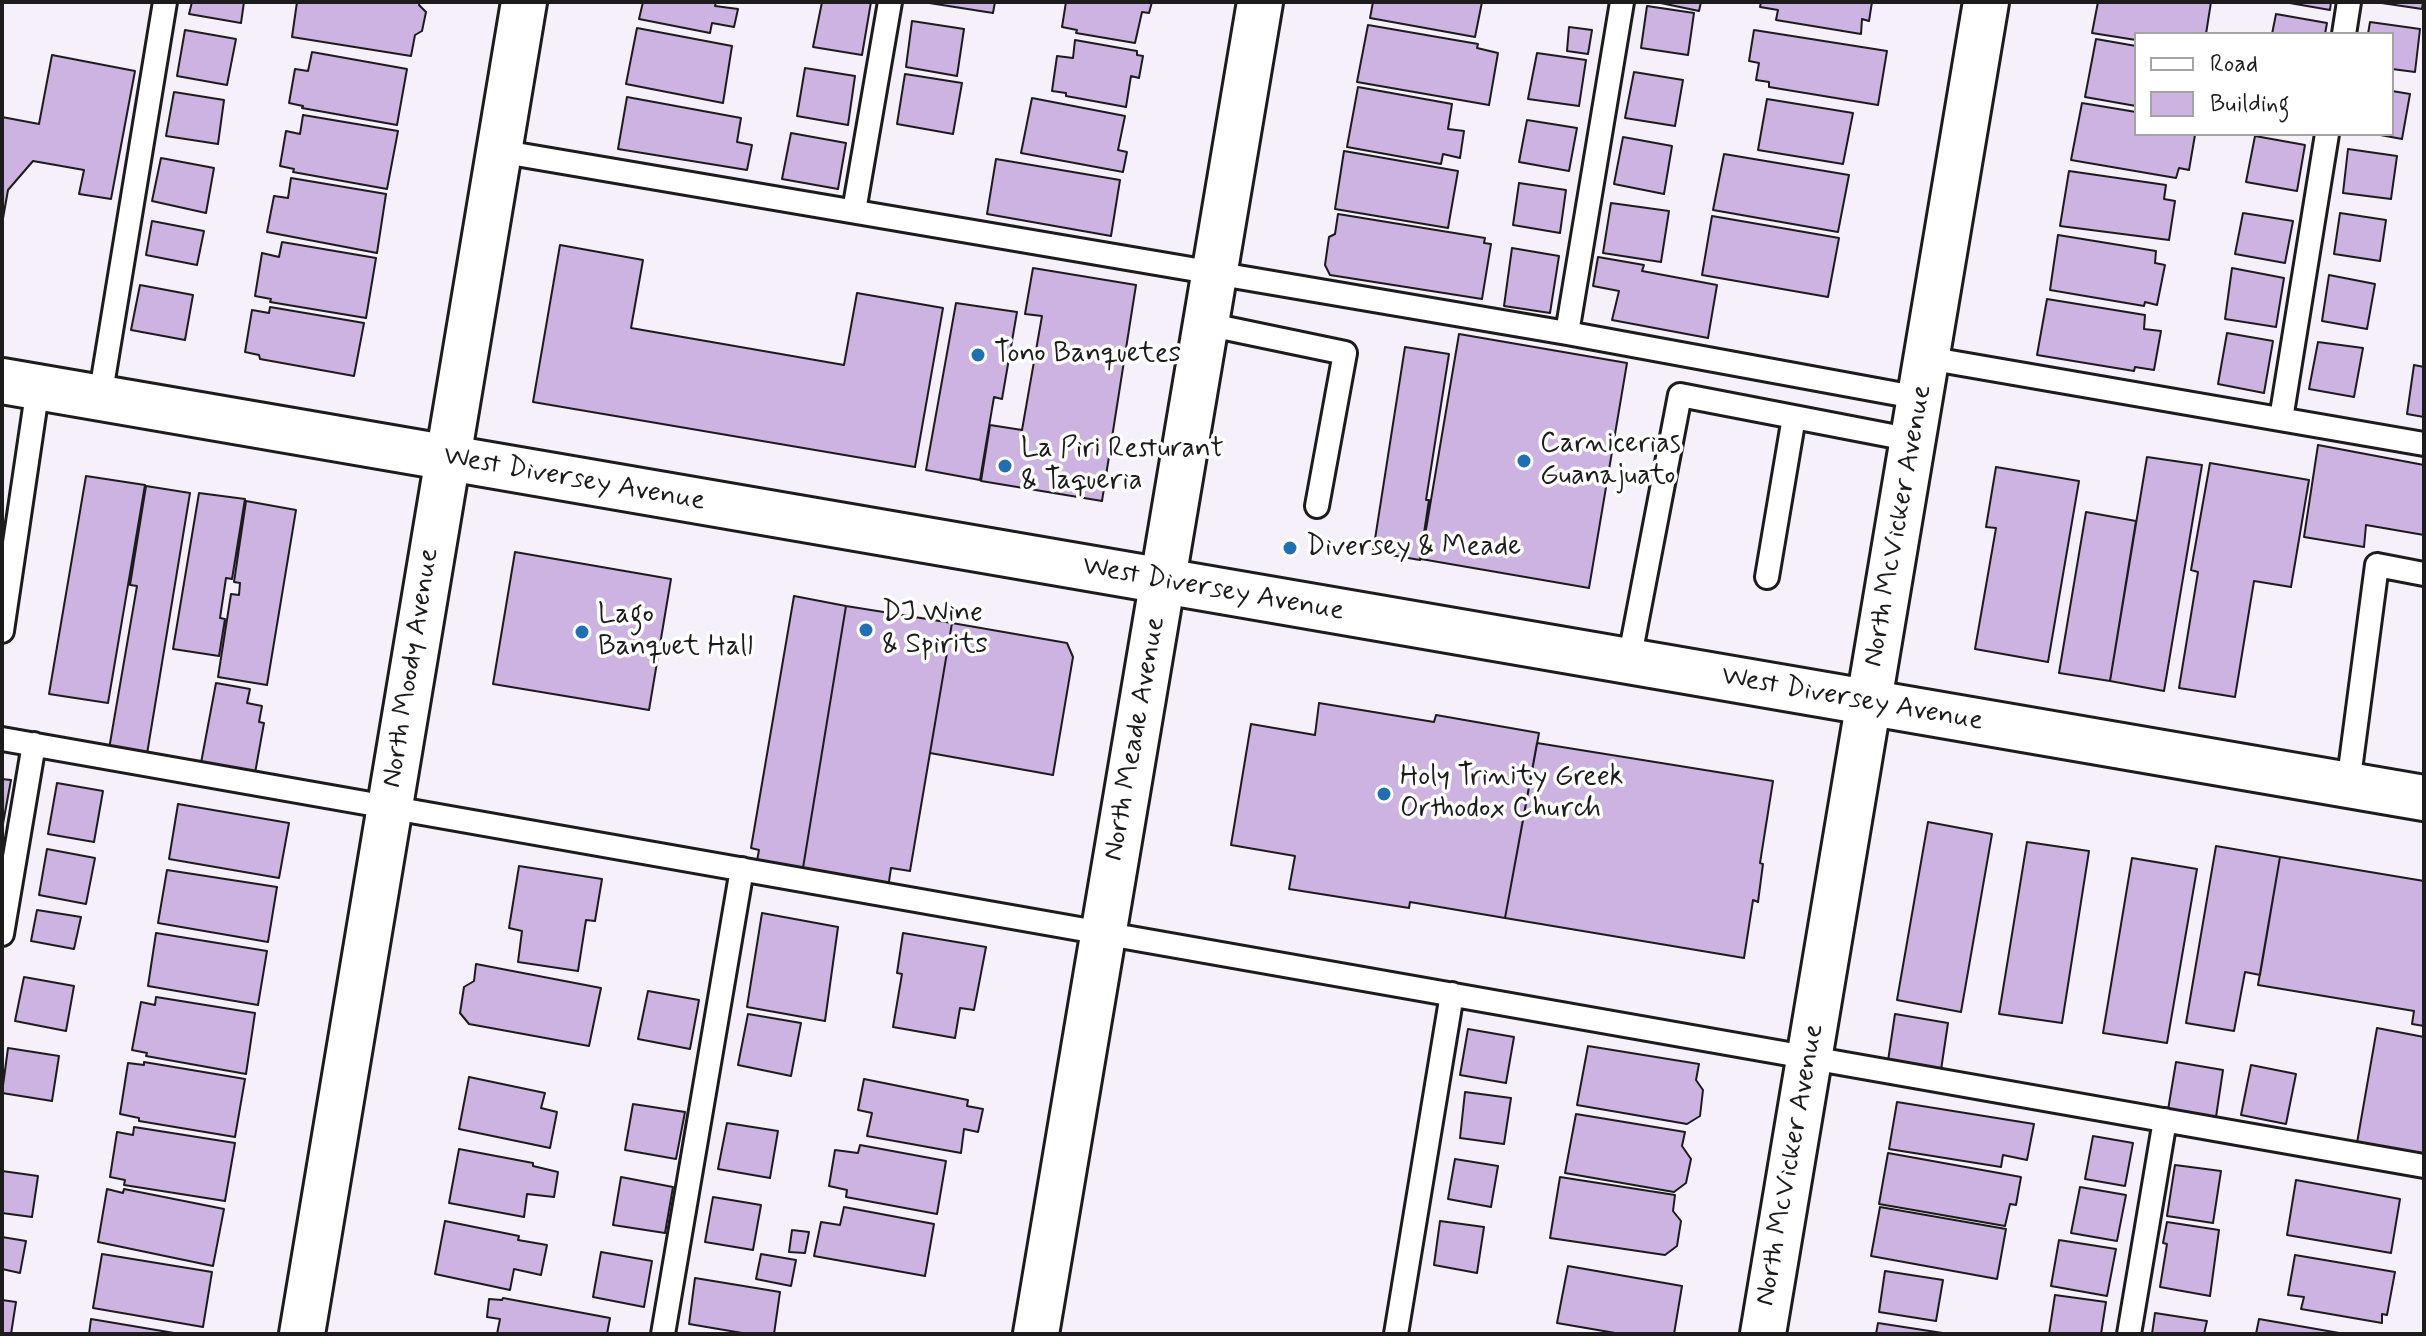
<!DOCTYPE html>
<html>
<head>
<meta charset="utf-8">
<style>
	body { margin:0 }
	#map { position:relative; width:2426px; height:1336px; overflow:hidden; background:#f5f0f9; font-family:Mynerve,sans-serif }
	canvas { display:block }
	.frame { position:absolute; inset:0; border:4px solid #1c1c1c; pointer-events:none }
	.legend { position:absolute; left:2134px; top:32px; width:260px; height:104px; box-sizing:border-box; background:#fff; border:2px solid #a4a4a4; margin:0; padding:10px 14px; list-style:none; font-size:24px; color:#1c1c1c }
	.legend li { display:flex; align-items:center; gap:16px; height:40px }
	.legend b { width:40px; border:2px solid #a4a4a4 }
</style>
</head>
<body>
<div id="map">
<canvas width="2426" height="1336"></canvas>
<div class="frame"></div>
<ul class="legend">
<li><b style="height:10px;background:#fff"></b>Road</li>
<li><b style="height:22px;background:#cdb3e1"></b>Building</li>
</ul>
</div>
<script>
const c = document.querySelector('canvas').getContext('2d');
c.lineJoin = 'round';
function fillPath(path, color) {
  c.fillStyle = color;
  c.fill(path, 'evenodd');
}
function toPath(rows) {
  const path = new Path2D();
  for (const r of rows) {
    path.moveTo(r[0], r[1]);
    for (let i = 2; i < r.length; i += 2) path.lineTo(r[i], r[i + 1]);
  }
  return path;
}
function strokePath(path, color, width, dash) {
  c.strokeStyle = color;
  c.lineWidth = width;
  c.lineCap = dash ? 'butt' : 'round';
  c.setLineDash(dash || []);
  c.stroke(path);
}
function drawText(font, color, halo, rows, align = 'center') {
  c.font = font + ' Mynerve,sans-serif';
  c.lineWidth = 7;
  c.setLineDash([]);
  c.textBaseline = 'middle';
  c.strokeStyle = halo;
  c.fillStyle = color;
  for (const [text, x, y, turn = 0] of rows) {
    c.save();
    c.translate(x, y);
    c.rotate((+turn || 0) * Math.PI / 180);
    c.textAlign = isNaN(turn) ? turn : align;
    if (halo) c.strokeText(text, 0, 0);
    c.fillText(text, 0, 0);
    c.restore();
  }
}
const building = toPath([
	[192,2,244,2,241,23,189,14,192,2],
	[297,2,420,2,419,5,426,12,422,31,415,35,411,56,292,37,297,2],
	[643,2,716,2,715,6,738,9,734,27,712,23,710,33,639,19,643,2],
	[822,2,871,2,862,55,813,47,822,2],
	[923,2,995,2,993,13,923,2],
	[1066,2,1152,2,1149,13,1142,12,1135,43,1076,33,1077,30,1062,27,1066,2],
	[1373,2,1482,2,1475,37,1370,18,1373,2],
	[1656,2,1701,2,1699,11,1656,2],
	[1761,2,1872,2,1869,21,1862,19,1861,34,1776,20,1778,10,1760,7,1761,2],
	[2098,2,2211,2,2206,34,2136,34,2136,40,2092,33,2098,2],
	[2284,2,2331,2,2330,10,2284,2],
	[2375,2,2423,2,2422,9,2375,2],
	[1647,6,1694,13,1688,55,1641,48,1647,6],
	[2276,14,2327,23,2325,34,2272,34,2276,14],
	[912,21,964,29,957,76,906,67,912,21],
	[2370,22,2420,29,2415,72,2392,69,2392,34,2368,34,2370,22],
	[1368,25,1478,44,1477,48,1498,53,1489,105,1357,82,1368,25],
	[1569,27,1592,30,1588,54,1567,51,1569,27],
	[637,28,732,46,723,103,626,84,637,28],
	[185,30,236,39,227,85,177,76,185,30],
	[1754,30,1887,51,1878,105,1769,87,1769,82,1756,80,1759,63,1749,61,1754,30],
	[2096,39,2136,46,2136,106,2085,97,2096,39],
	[1075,40,1137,51,1137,55,1143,56,1139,78,1131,76,1126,107,1066,96,1066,93,1052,91,1057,56,1073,58,1075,40],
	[312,52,407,69,397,125,302,108,303,106,289,103,295,69,308,71,312,52],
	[1537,53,1586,60,1579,106,1528,99,1537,53],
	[52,55,135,71,111,199,79,194,84,170,33,161,8,190,2,224,2,117,39,124,52,55],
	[805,68,855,76,848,125,797,116,805,68],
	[1634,72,1683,80,1675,126,1625,118,1634,72],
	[905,74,962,83,953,134,897,124,905,74],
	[1358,87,1452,104,1448,129,1464,131,1460,158,1443,154,1441,164,1347,147,1358,87],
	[2392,91,2410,94,2402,139,2375,134,2392,134,2392,91],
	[174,92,224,100,218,144,166,136,174,92],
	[627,97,741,118,737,142,752,145,747,170,618,149,627,97],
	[1032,98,1125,116,1118,150,1127,152,1123,172,1021,153,1032,98],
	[1767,99,1853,113,1843,164,1758,150,1767,99],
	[2082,103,2136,112,2136,134,2195,135,2189,170,2179,168,2176,178,2071,160,2082,103],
	[303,115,398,131,387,189,293,172,294,169,280,166,286,131,300,134,303,115],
	[1527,120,1577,128,1569,171,1519,162,1527,120],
	[791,133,846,143,838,189,782,179,791,133],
	[2255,136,2305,145,2297,191,2246,182,2255,136],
	[1623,137,1672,146,1664,194,1614,184,1623,137],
	[2348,149,2397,156,2391,199,2343,193,2348,149],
	[1344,151,1458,171,1448,228,1335,209,1344,151],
	[1724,154,1849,175,1838,232,1713,210,1724,154],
	[161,158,214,168,206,213,152,201,161,158],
	[996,159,1120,180,1111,236,987,214,996,159],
	[2069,171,2166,185,2164,199,2175,201,2169,240,2060,226,2069,171],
	[291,178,386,194,377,253,267,232,274,196,288,198,291,178],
	[1519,183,1566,190,1560,233,1513,225,1519,183],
	[1611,203,1669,211,1661,262,1603,253,1611,203],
	[2243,213,2293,221,2285,263,2235,254,2243,213],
	[2340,213,2386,220,2380,261,2334,254,2340,213],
	[1338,214,1485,238,1484,243,1491,244,1482,299,1330,275,1325,265,1329,237,1335,234,1338,214],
	[1712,216,1839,238,1828,297,1702,275,1712,216],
	[152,221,204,231,197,265,146,255,152,221],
	[2058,235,2156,251,2155,263,2165,265,2157,305,2145,302,2144,306,2050,290,2058,235],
	[282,242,376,258,366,318,270,302,271,299,255,296,262,253,279,257,282,242],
	[560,245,643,260,631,328,844,365,857,293,943,308,915,467,533,402,560,245],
	[1512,248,1559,256,1550,313,1504,306,1512,248],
	[1598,257,1644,265,1642,271,1717,285,1708,338,1612,320,1619,291,1593,286,1598,257],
	[1033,268,1136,285,1102,501,981,481,990,425,1022,430,1042,316,1025,314,1033,268],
	[2232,268,2284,278,2276,327,2225,319,2232,268],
	[2329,275,2375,284,2367,329,2322,321,2329,275],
	[140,285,193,295,185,340,131,330,140,285],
	[2047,299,2145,315,2144,329,2161,331,2154,370,2135,367,2134,371,2037,355,2047,299],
	[956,303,1017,312,1002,399,994,397,980,480,926,470,956,303],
	[270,307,364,323,354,376,260,359,259,355,245,352,252,310,269,313,270,307],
	[2227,333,2273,341,2264,393,2218,384,2227,333],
	[1459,334,1627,363,1589,588,1421,559,1459,334],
	[2318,342,2363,348,2354,397,2309,389,2318,342],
	[1405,347,1449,354,1426,500,1429,500,1420,560,1373,552,1405,347],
	[2414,365,2424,367,2424,417,2407,414,2414,365],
	[2318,445,2424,465,2424,535,2366,525,2364,547,2304,537,2318,445],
	[2147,457,2202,465,2164,691,2110,681,2147,457],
	[2210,463,2309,480,2291,587,2254,581,2235,697,2179,688,2198,572,2191,570,2210,463],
	[1996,467,2079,481,2048,662,1975,649,1996,528,1986,527,1996,467],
	[86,476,145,485,108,703,49,694,86,476],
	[146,486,190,493,147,754,109,749,137,586,130,585,146,486],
	[199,493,245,499,232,579,226,578,220,618,225,619,219,656,173,649,199,493],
	[246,501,296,510,267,685,218,677,231,594,239,595,240,583,234,582,246,501],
	[2086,512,2136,521,2110,681,2059,673,2086,512],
	[515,552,671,579,649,710,493,684,515,552],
	[794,596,846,606,802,874,756,866,759,850,751,848,794,596],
	[846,606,952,623,910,871,891,868,888,888,802,874,846,606],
	[952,623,1067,643,1073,657,1053,775,930,753,952,623],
	[216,683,250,689,247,703,262,706,259,722,264,723,255,773,201,763,216,683],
	[1319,703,1434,722,1436,715,1539,733,1505,918,1410,902,1409,908,1289,889,1295,856,1231,845,1251,724,1315,735,1319,703],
	[1537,743,1773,781,1760,863,1763,864,1758,902,1753,900,1744,958,1505,918,1537,743],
	[2,779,11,780,2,829,2,779],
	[57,783,103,791,94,842,48,834,57,783],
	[178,804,289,823,279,878,169,859,178,804],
	[1928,822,1992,834,1961,1012,1897,1000,1928,822],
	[2027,842,2089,851,2062,1023,1999,1014,2027,842],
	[2216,846,2280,857,2260,975,2245,972,2234,1031,2186,1023,2216,846],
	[47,849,95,858,86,904,39,895,47,849],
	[2280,857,2424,881,2424,1026,2412,1024,2414,1011,2258,985,2280,857],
	[2132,858,2197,869,2167,1043,2103,1033,2132,858],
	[519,866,602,879,595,921,586,920,578,971,518,962,522,931,509,928,519,866],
	[167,870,277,887,268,942,158,923,167,870],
	[37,910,81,917,74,949,31,941,37,910],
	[762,913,838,927,825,1021,747,1007,762,913],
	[156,933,267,951,258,1005,148,986,156,933],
	[903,933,986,947,974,1010,960,1008,955,1038,893,1027,902,974,897,973,903,933],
	[476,964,601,988,589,1046,469,1024,460,1013,464,987,474,981,476,964],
	[24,977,74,986,66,1031,15,1021,24,977],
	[648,991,699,1000,690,1049,638,1039,648,991],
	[156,997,255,1013,246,1074,146,1056,147,1053,132,1050,141,1002,155,1005,156,997],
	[748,1014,801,1023,791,1076,738,1065,748,1014],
	[1895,1014,1948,1023,1941,1070,1888,1061,1895,1014],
	[2377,1028,2424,1037,2424,1155,2357,1143,2377,1028],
	[1468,1029,1514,1037,1506,1083,1460,1075,1468,1029],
	[1588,1046,1699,1064,1696,1080,1703,1090,1700,1116,1687,1124,1577,1105,1588,1046],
	[8,1048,59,1056,52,1101,2,1093,8,1048],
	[144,1062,245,1079,235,1137,139,1121,139,1118,120,1114,128,1063,144,1065,144,1062],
	[2176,1062,2223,1070,2216,1117,2168,1110,2176,1062],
	[2251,1065,2296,1074,2286,1124,2241,1115,2251,1065],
	[469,1077,545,1093,541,1108,557,1112,550,1148,459,1129,469,1077],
	[864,1079,968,1100,967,1106,983,1109,978,1132,964,1129,961,1153,867,1136,872,1113,858,1110,864,1079],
	[1465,1092,1511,1098,1504,1144,1460,1138,1465,1092],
	[1897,1102,2034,1124,2027,1160,2003,1155,2001,1167,1889,1149,1897,1102],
	[633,1104,685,1112,676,1159,625,1150,633,1104],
	[1576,1114,1685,1132,1682,1146,1691,1159,1686,1183,1674,1192,1565,1173,1576,1114],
	[727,1123,778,1131,770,1178,718,1169,727,1123],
	[134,1127,235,1143,225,1201,124,1185,125,1180,110,1177,117,1132,133,1135,134,1127],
	[2093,1136,2133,1143,2125,1186,2085,1179,2093,1136],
	[860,1145,946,1161,937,1214,846,1197,847,1190,829,1186,835,1150,858,1153,860,1145],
	[459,1149,533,1163,533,1166,558,1172,554,1197,527,1194,524,1217,449,1203,459,1149],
	[1888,1153,2021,1177,2016,1205,2010,1204,2005,1226,1879,1204,1888,1153],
	[1455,1159,1498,1166,1491,1207,1448,1199,1455,1159],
	[2175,1165,2221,1171,2213,1223,2167,1216,2175,1165],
	[2,1171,38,1176,32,1217,2,1213,2,1171],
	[621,1177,673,1187,665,1233,613,1225,621,1177],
	[1560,1177,1675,1195,1673,1211,1681,1221,1677,1246,1665,1255,1550,1238,1560,1177],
	[2296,1180,2400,1199,2391,1253,2287,1235,2296,1180],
	[2080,1187,2126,1195,2117,1241,2071,1233,2080,1187],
	[107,1189,123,1193,124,1189,224,1209,213,1266,98,1242,107,1189],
	[713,1197,761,1205,753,1250,705,1242,713,1197],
	[844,1207,934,1224,925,1276,814,1256,821,1222,840,1225,844,1207],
	[1880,1207,2006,1229,1997,1279,1871,1256,1880,1207],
	[445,1221,519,1236,518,1240,547,1245,541,1275,514,1269,510,1290,435,1274,445,1221],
	[1440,1221,1484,1227,1477,1273,1434,1265,1440,1221],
	[2167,1222,2219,1230,2210,1296,2160,1287,2167,1244,2163,1243,2167,1222],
	[792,1230,809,1232,805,1253,789,1252,792,1230],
	[2,1237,26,1241,20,1273,2,1269,2,1237],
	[2059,1240,2116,1249,2107,1296,2051,1286,2059,1240],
	[601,1252,652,1261,644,1307,593,1297,601,1252],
	[102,1254,212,1272,203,1327,93,1308,102,1254],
	[761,1254,796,1260,791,1286,756,1279,761,1254],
	[2295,1255,2395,1272,2387,1315,2382,1314,2382,1323,2301,1309,2304,1297,2288,1295,2295,1255],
	[1568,1266,1682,1286,1674,1334,1621,1334,1557,1323,1568,1266],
	[1885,1271,1943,1280,1936,1321,1879,1312,1885,1271],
	[695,1278,780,1292,774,1334,748,1334,689,1324,695,1278],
	[2055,1295,2106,1302,2101,1334,2049,1334,2055,1295],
	[503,1298,610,1318,607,1334,497,1334,500,1319,487,1317,489,1299,502,1300,503,1298],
	[2,1300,16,1302,11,1334,2,1334,2,1300],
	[2155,1313,2207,1321,2204,1334,2152,1334,2155,1313],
	[91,1319,180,1334,89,1334,91,1319],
	[2259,1319,2345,1334,2256,1334,2259,1319],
	[1878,1323,1949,1334,1876,1334,1878,1323]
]);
fillPath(building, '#cdb3e1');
strokePath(building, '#1c1c1c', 2);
const lane = toPath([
	[2344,34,2349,2],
	[498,151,1567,333,1920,398],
	[854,211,890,2],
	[1206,324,1345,353,1317,506],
	[1567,333,1622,2],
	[1927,358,2424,444],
	[100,398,165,2],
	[2281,419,2327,134],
	[1767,577,1794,417],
	[2,631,38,387],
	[1629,661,1680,395,1913,440],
	[2,739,2424,1166],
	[2348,785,2377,565,2424,574],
	[2,934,34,744],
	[663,1334,742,869],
	[1396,1334,1452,994],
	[2129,1334,2165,1120]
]);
const street = toPath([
	[302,1334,524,2],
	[1036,1334,1260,2],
	[1763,1334,1986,2]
]);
const secondary = toPath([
	[2,381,2424,798]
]);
strokePath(lane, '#1c1c1c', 28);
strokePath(street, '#1c1c1c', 50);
strokePath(secondary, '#1c1c1c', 50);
strokePath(lane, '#fff', 22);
strokePath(street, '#fff', 44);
strokePath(secondary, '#fff', 44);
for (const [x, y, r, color] of [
	[978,355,8,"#1f6fb2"],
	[1524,461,8,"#1f6fb2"],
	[1005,466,8,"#1f6fb2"],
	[1290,548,8,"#1f6fb2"],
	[866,630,8,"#1f6fb2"],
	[582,632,8,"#1f6fb2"],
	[1384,794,8,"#1f6fb2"]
]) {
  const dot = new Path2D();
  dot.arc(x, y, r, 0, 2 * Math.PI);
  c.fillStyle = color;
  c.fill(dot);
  strokePath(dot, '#fff', 3);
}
drawText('28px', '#1c1c1c', '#fff', [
	["Tono Banquetes",994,355],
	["Carnicerias",1540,445],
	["Guanajuato",1540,477],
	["La Piri Resturant",1021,450],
	["& Taqueria",1021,482],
	["Diversey & Meade",1306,548],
	["DJ Wine",882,614],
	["& Spirits",882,646],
	["Lago",598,616],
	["Banquet Hall",598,648],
	["Holy Trinity Greek",1400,778],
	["Orthodox Church",1400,810]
], 'left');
drawText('28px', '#1c1c1c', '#fff', [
	["West Diversey Avenue",574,480,10],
	["North McVicker Avenue",1899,526,-80],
	["West Diversey Avenue",1213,590,10],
	["North Moody Avenue",412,668,-81],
	["West Diversey Avenue",1852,700,10],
	["North Meade Avenue",1136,739,-80],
	["North McVicker Avenue",1791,1165,-80]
]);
</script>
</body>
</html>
